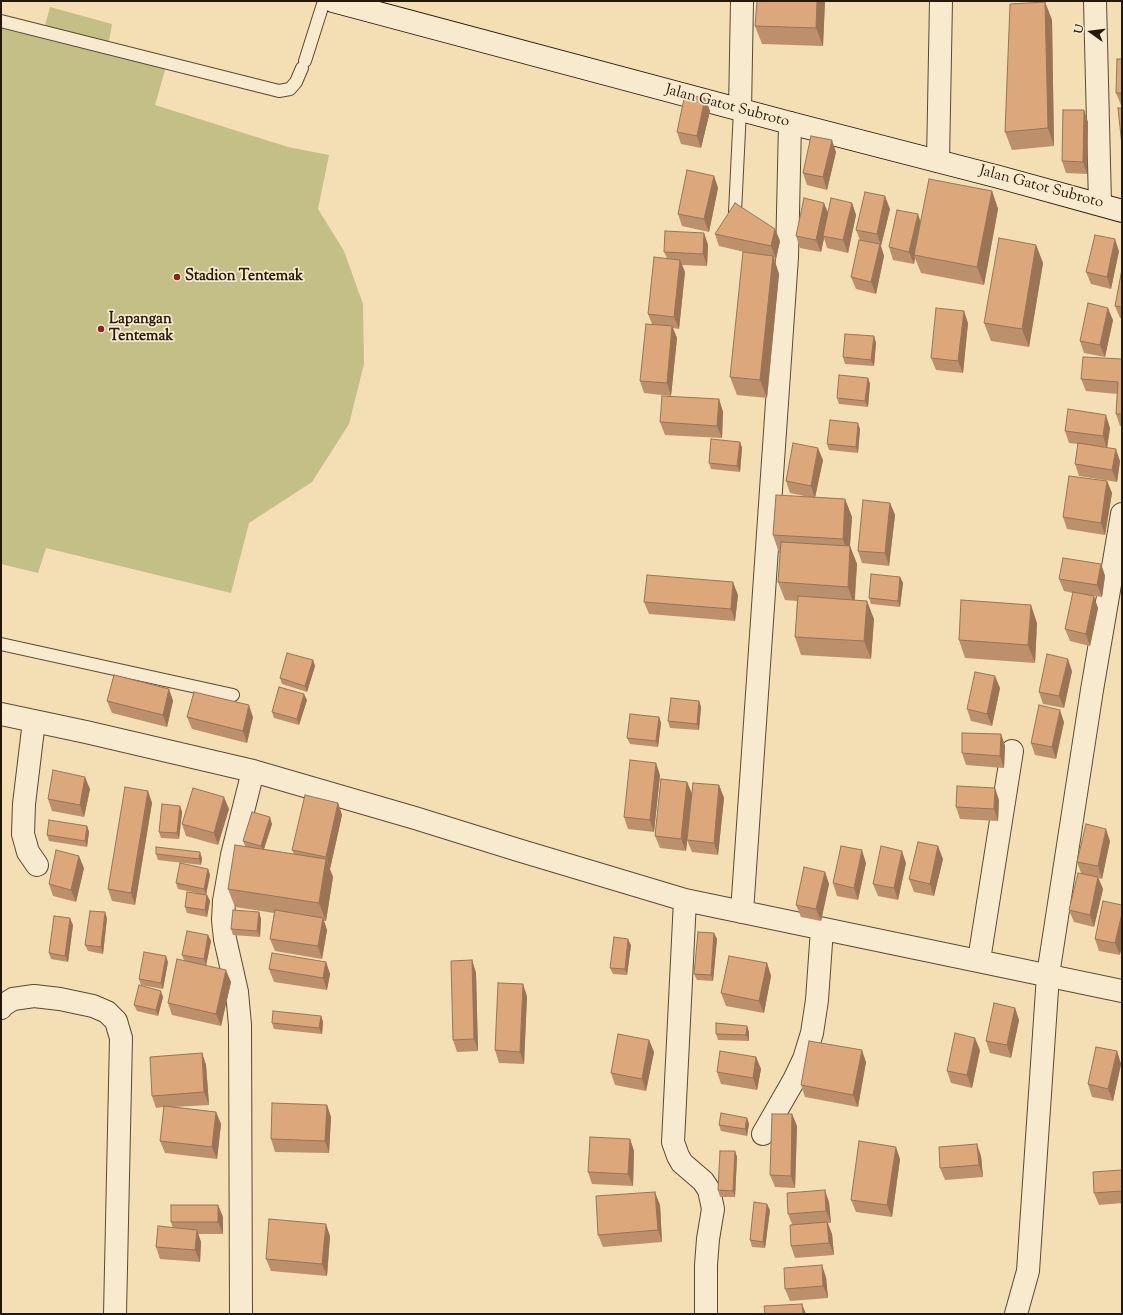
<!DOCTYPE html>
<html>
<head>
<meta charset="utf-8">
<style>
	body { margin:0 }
	#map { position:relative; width:1123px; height:1315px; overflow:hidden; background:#f4deb4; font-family:"Sorts Mill Goudy",serif }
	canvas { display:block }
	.frame { position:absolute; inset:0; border:2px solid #251806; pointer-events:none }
	.north { position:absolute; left:1071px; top:12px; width:40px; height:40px; -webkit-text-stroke:3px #f8eace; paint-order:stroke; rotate:284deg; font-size:11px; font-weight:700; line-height:16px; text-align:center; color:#251806 }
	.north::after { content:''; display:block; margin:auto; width:14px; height:18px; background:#251806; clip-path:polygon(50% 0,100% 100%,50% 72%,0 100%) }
</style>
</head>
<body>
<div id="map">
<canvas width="1123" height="1315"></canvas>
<div class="frame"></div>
<div class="north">U</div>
</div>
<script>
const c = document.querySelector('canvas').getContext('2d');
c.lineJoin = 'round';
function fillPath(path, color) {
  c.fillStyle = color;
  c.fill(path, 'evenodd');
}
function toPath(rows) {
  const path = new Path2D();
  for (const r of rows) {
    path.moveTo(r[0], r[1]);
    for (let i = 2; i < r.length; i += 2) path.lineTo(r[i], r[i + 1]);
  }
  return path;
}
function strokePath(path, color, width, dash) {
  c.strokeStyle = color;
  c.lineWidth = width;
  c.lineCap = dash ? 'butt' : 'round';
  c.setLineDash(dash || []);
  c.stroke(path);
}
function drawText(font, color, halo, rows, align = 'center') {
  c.font = font + ' "Sorts Mill Goudy",serif';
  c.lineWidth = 3.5;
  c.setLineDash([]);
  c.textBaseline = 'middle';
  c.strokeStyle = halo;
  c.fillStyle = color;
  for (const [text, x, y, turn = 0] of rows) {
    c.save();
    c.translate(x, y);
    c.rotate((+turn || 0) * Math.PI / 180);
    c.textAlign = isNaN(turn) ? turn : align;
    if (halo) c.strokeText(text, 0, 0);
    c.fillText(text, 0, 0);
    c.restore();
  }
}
fillPath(toPath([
	[50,7,112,24,108,47,168,60,155,105,288,147,329,155,318,209,344,251,363,304,364,364,349,424,312,482,249,523,231,593,46,548,38,573,1,564,1,22,43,33]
]), '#c3bf87');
const lane = toPath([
	[1,21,279,91,290,89,296,82,302,68],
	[305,61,324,1],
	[735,212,740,110],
	[1,644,233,695]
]);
const street = toPath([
	[1095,1,1100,204],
	[740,110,742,1],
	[938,161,941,1],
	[1,714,86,732,253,771,415,818,518,850,685,900,1122,991],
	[34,721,24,804,23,834,28,852,37,865],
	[685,900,673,1142,678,1156,682,1163,703,1181,709,1190,713,1209,708,1239,706,1265,706,1314],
	[742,912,787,257,790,123],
	[979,960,1012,751],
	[1,1008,2,1006,13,999,34,996,60,999,93,1006,107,1012,116,1021,121,1038,115,1314],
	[763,1134,794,1080,804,1059,812,1033,817,1000,822,929],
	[241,1314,240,1025,237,992,225,939,223,920,224,901,232,855,253,771],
	[1016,1314,1028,1271,1048,975,1092,690,1122,514]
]);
const secondary = toPath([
	[333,1,790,123,999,177,1122,211]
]);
strokePath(lane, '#594a32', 14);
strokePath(street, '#594a32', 24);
strokePath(secondary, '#251806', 24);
strokePath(lane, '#f8eace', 12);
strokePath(street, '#f8eace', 22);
strokePath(secondary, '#f8eace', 22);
fillPath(toPath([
	[825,1,823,46,762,44,755,26],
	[1045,2,1052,20,1054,146,1012,150,1005,132],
	[1122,59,1122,105,1121,105,1116,93],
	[705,98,710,111,701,148,681,144,677,132],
	[1088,122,1087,174,1066,173,1062,161],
	[836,152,827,190,807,185,803,173],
	[714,176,718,188,709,232,682,226,678,214],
	[992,191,998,209,984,285,921,273,915,258,914,264,893,260,889,247,921,223],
	[852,203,856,215,848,253,827,248,824,238,821,252,800,248,796,236,828,212],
	[890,209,881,246,884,256,876,294,856,289,851,277,860,240,856,230],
	[775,229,780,241,776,259,774,258,779,274,767,398,737,395,730,377,753,254,719,246,715,234],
	[704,233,708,245,707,266,682,265,685,272,679,329,673,328,677,338,671,396,644,393,640,381,652,324,648,314,667,258,664,252],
	[1036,245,1043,263,1029,347,991,341,984,323],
	[1119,251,1111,289,1091,284,1086,272],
	[1122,269,1122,318,1120,318,1115,306],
	[1113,320,1105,357,1084,353,1080,341],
	[968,323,963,373,936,370,931,358],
	[874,336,876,343,874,366,845,364,843,357],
	[1122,359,1122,426,1120,426,1116,414,1117,394,1086,391,1081,379],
	[868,378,870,384,868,407,839,404,837,398],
	[719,399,723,412,722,438,665,435,660,422],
	[1110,428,1107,447,1120,461,1117,482,1079,476,1075,464,1078,444,1069,443,1065,431],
	[860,429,858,453,829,450,827,444],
	[740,442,742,448,740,472,711,469,709,463],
	[823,460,815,497,845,499,852,517,850,546,857,564,855,600,874,619,871,659,801,655,795,637,797,601,785,600,778,582,780,553,779,553,773,535,809,497,790,493,786,481],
	[1107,481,1112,493,1105,535,1067,529,1063,517],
	[890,503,895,515,889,566,862,563,858,551],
	[1101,564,1105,576,1102,597,1089,595,1098,608,1090,646,1070,641,1065,629,1073,593,1064,591,1059,579],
	[900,577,903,583,900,607,871,604,869,598],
	[738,595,735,621,649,614,644,602],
	[1037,623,1035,663,965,658,959,640],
	[313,660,315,666,307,692,282,684,280,678],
	[1072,671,1064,708,1043,704,1039,692],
	[1000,688,992,726,971,721,967,709],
	[169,689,173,701,167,727,112,713,107,701],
	[307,700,299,725,274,718,272,712],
	[699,701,701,707,699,730,670,728,668,721],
	[187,717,253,717,247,743,192,729],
	[659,717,661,723,658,747,630,744,627,738],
	[1064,722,1056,759,1035,755,1031,743],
	[1001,734,1005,746,1004,768,966,765,962,753],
	[660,775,654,832,628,829,624,817],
	[687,782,692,794,686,851,660,848,655,836],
	[719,785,724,798,718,855,692,852,687,840],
	[90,789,84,817,52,811,48,799],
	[148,791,152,803,135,905,112,901,108,889],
	[999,800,998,821,960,819,956,807],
	[338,803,342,815,330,869,333,877,326,921,324,921,327,930,322,959,275,951,270,939,274,913,235,907,228,889,245,846,243,841,272,824,264,849,294,854,292,850],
	[180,806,182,812,179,839,161,838,159,832],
	[229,809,218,845,186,836,182,824],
	[87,826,89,832,87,847,49,841,47,835],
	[1110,841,1102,879,1098,878,1103,889,1094,927,1074,922,1069,910,1081,873,1077,862],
	[156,854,202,858,201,865,158,860],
	[943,859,934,896,914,892,909,879],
	[866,863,858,900,837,896,833,883],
	[906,863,898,900,878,896,873,884],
	[84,868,76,902,53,896,49,884],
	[208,869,210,875,206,895,178,889,176,883],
	[825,872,829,884,821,921,801,917,796,905],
	[207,895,210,901,207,917,187,913,185,907],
	[1103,901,1120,955,1099,951,1095,939],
	[259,912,261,919,260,937,233,935,231,929],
	[107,918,103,954,88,951,85,945],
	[73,925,68,962,51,959,49,953],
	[714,933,717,939,713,981,697,980,694,974],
	[208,935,211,941,206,965,231,982,221,1026,172,1015,168,1003,184,960,182,955],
	[631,945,627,975,613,974,610,968],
	[472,960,476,973,478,1051,457,1052,453,1040],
	[168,962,163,989,141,985,139,979],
	[326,962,330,974,327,990,274,982,269,969],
	[767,963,771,976,764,1013,726,1006,721,993],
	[527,996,524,1064,499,1063,495,1050],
	[163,997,158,1016,137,1011,134,1005],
	[1015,1008,1019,1020,1011,1058,990,1053,986,1041],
	[321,1016,323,1022,322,1034,274,1029,272,1023],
	[747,1026,749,1032,749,1041,718,1040,716,1034],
	[649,1040,654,1052,646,1091,615,1085,611,1073],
	[980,1050,972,1088,951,1083,947,1071],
	[1117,1051,1121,1064,1113,1101,1092,1097,1088,1084],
	[202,1053,206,1065,209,1105,174,1107,216,1112,221,1124,217,1159,165,1153,160,1141,164,1107,156,1108,152,1096],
	[756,1057,761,1069,757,1090,721,1084,717,1072],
	[866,1062,858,1107,805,1097,801,1085],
	[327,1105,331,1117,329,1153,275,1152,271,1139],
	[792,1114,797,1126,795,1188,775,1187,770,1175],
	[747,1118,749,1124,747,1136,721,1131,719,1125],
	[630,1139,634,1151,633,1186,592,1184,588,1172],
	[735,1151,737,1157,735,1197,720,1197,718,1190],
	[981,1156,983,1177,945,1180,940,1168],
	[900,1159,892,1217,856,1212,851,1200],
	[1122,1170,1122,1203,1099,1205,1094,1193],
	[829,1202,831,1223,828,1223,832,1234,834,1255,795,1258,791,1246,792,1224,788,1214],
	[218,1205,223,1217,223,1234,198,1234,201,1242,200,1262,160,1259,156,1247,173,1228,171,1222],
	[660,1205,662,1242,603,1247,598,1235],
	[770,1210,765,1248,752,1247,750,1240],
	[330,1236,327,1276,271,1271,266,1259],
	[826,1277,828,1298,790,1301,785,1289]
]), '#bc906a');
fillPath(toPath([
	[817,1,825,1,823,46,816,28],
	[1045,2,1052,20,1054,146,1048,128],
	[705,98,710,111,701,148,697,136],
	[1084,110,1088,122,1087,174,1083,162],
	[832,140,836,152,827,190,823,177],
	[714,176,718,188,709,232,704,219],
	[992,191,998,209,984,285,977,267],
	[885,196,890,209,881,246,877,234],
	[824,203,829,215,823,236,824,238,821,252,816,240],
	[852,203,856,215,848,253,843,240],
	[918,214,922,226,914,255,915,258,914,264,909,252],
	[775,229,780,241,776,259,771,246],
	[704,233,708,245,707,266,703,254],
	[1115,239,1119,251,1111,289,1107,277],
	[880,244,884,256,876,294,871,282],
	[1036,245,1043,263,1029,347,1022,329],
	[773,256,779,274,767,398,760,380],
	[680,260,685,272,679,329,674,317],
	[1108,308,1113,320,1105,357,1100,345],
	[964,311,968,323,963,373,958,361],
	[672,326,677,338,671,396,667,383],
	[874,336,876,343,874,366,871,360],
	[868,378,870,384,868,407,865,401],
	[719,399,723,412,722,438,717,426],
	[1106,415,1110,428,1107,449,1103,436],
	[858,423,860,429,858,453,856,447],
	[740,442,742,448,740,472,737,466],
	[818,448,823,460,815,498,811,486],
	[1116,449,1120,461,1117,482,1112,470],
	[1107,481,1112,493,1105,535,1101,523],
	[845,499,852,517,849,557,843,539],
	[890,503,895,515,889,566,885,553],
	[850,546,857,564,854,605,848,587],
	[1101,564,1105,576,1102,597,1097,585],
	[900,577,903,583,900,607,898,601],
	[733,582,738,595,735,621,731,609],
	[1094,596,1098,608,1090,646,1086,634],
	[867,601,874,619,871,659,864,641],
	[1031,605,1037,623,1035,663,1028,645],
	[1068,659,1072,671,1064,708,1059,696],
	[313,660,315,666,307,692,305,686],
	[995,676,1000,688,992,726,987,714],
	[169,689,173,701,167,727,163,715],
	[304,694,307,700,299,725,297,719],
	[699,701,701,707,699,730,697,724],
	[249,705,253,717,247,743,243,731],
	[1060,710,1064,722,1056,759,1052,747],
	[659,717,661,723,658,747,656,741],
	[1001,734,1005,746,1004,768,1000,756],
	[656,763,660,775,654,832,650,820],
	[85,777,90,789,84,817,80,805],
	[687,782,692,794,686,851,681,839],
	[719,785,724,798,718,855,714,843],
	[995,788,999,800,998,821,994,809],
	[148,791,152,803,135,905,131,893],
	[224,797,229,809,218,845,214,833],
	[338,803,342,815,330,869,326,857],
	[180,806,182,812,179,839,177,833],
	[270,817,272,824,263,852,261,846],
	[87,826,89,832,87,847,85,841],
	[1106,829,1110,841,1102,879,1098,866],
	[938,846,943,859,934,896,930,884],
	[862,850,866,863,858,900,854,888],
	[902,851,906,863,898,900,894,888],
	[200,852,202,858,201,865,199,859],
	[79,856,84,868,76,902,71,890],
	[326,859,333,877,326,921,319,903],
	[208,869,210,875,206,895,204,889],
	[825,872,829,884,821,921,816,909],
	[1098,877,1103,889,1094,927,1090,915],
	[207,895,210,901,207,917,205,910],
	[105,912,107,918,103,954,101,947],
	[259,912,261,919,260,937,257,931],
	[1122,913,1122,946,1120,955,1115,943],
	[70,918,73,925,68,962,65,956],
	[323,918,327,930,322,959,318,946],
	[714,933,717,939,713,981,711,975],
	[208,935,211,941,206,966,204,959],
	[628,939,631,945,627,975,625,969],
	[166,956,168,962,163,989,161,983],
	[472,960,476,973,478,1051,474,1039],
	[326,962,330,974,327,990,323,978],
	[767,963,771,976,764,1013,759,1001],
	[226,970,231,982,221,1026,216,1014],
	[523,984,527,996,524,1064,520,1052],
	[161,991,163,997,158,1016,156,1010],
	[1015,1008,1019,1020,1011,1058,1007,1045],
	[321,1016,323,1022,322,1034,319,1028],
	[747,1026,749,1032,749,1041,746,1035],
	[975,1038,980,1050,972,1088,967,1075],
	[649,1040,654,1052,646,1091,642,1079],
	[862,1050,866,1062,858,1107,853,1095],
	[1117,1051,1121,1064,1113,1101,1108,1089],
	[202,1053,206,1065,209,1105,204,1092],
	[756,1057,761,1069,757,1090,753,1078],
	[327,1105,331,1117,329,1153,325,1141],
	[216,1112,221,1124,217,1159,212,1147],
	[792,1114,797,1126,795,1188,791,1176],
	[747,1118,749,1124,747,1136,745,1129],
	[630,1139,634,1151,633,1186,628,1174],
	[977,1144,981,1156,983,1177,979,1165],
	[896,1147,900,1159,892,1217,887,1205],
	[735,1151,737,1157,735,1197,733,1191],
	[825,1190,829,1202,831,1223,826,1211],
	[655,1192,660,1205,662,1242,658,1230],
	[767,1204,770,1210,765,1248,763,1242],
	[218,1205,223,1217,223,1234,218,1222],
	[827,1222,832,1234,834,1255,829,1243],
	[326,1224,330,1236,327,1276,322,1264],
	[197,1230,201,1242,200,1262,195,1250],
	[822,1265,826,1277,828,1298,823,1286],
	[802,1304,806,1314,803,1314]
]), '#997556');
const building = toPath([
	[757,1,817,1,816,28,755,26,757,1],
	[1045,2,1048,128,1005,132,1010,4,1045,2],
	[1117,59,1122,59,1122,93,1116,93,1117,59],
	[685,94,705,98,697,136,677,132,685,94],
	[1118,108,1122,108,1122,146,1118,108],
	[1063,110,1084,110,1083,162,1062,161,1063,110],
	[811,136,832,140,823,177,803,173,811,136],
	[687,170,714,176,704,219,678,214,687,170],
	[929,179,992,191,977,267,914,255,929,179],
	[865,192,885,196,877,234,856,230,865,192],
	[804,198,824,203,816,240,796,236,804,198],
	[831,198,852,203,843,240,823,236,831,198],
	[735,203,775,229,771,246,715,234,735,203],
	[897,210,918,214,909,252,889,247,897,210],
	[665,231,704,233,703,254,664,252,665,231],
	[1095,235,1115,239,1107,277,1086,272,1095,235],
	[999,238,1036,245,1022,329,984,323,999,238],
	[859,240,880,244,871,282,851,277,859,240],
	[743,252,773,256,760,380,730,377,743,252],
	[654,257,680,260,674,317,648,314,654,257],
	[1122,269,1122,307,1115,306,1122,269],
	[1088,303,1108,308,1100,345,1080,341,1088,303],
	[936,308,964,311,958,361,931,358,936,308],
	[646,324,672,326,667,383,640,381,646,324],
	[845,334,874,336,871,360,843,357,845,334],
	[1083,357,1122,359,1122,414,1116,414,1118,382,1081,379,1083,357],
	[839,375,868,378,865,401,837,398,839,375],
	[662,396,719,399,717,426,660,422,662,396],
	[1068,409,1106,415,1103,436,1065,431,1068,409],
	[830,420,858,423,856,447,827,444,830,420],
	[711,439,740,442,737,466,709,463,711,439],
	[793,443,818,448,811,486,786,481,793,443],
	[1078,443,1116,449,1112,470,1075,464,1078,443],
	[1069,476,1107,481,1101,523,1063,517,1069,476],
	[776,495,845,499,843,539,773,535,776,495],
	[863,500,890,503,885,553,858,551,863,500],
	[781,542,850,546,848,587,778,582,781,542],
	[1063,558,1101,564,1097,585,1059,579,1063,558],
	[871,574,900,577,898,601,869,598,871,574],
	[647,575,733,582,731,609,644,602,647,575],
	[1073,592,1094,596,1086,634,1065,629,1073,592],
	[798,596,867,601,864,641,795,637,798,596],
	[961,600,1031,605,1028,645,959,640,961,600],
	[287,653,313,660,305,686,280,678,287,653],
	[1047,654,1068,659,1059,696,1039,692,1047,654],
	[975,672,995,676,987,714,967,709,975,672],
	[114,675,169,689,163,715,107,701,114,675],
	[279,687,304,694,297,719,272,712,279,687],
	[194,692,249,705,243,731,187,717,194,692],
	[671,698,699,701,697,724,668,721,671,698],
	[1039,705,1060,710,1052,747,1031,743,1039,705],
	[630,714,659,717,656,741,627,738,630,714],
	[962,733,1001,734,1000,756,962,753,962,733],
	[630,760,656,763,650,820,624,817,630,760],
	[53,770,85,777,80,805,48,799,53,770],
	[661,779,687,782,681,839,655,836,661,779],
	[693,783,719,785,714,843,687,840,693,783],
	[957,786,995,788,994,809,956,807,957,786],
	[125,787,148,791,131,893,108,889,125,787],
	[193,788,224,797,214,833,182,824,193,788],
	[305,795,338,803,326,857,292,850,305,795],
	[162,804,180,806,177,833,159,832,162,804],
	[252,812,270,817,261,846,243,841,252,812],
	[49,820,87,826,85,841,47,835,49,820],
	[1086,824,1106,829,1098,866,1077,862,1086,824],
	[918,842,938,846,930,884,909,879,918,842],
	[235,845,326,859,319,903,228,889,235,845],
	[841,846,862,850,854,888,833,883,841,846],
	[881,846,902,851,894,888,873,884,881,846],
	[156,847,200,852,199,859,156,854,156,847],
	[56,850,79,856,71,890,49,884,56,850],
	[180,863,208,869,204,889,176,883,180,863],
	[804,867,825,872,816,909,796,905,804,867],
	[1078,873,1098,877,1090,915,1069,910,1078,873],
	[187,892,207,895,205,910,185,907,187,892],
	[1103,901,1122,905,1122,913,1115,943,1095,939,1103,901],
	[233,910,259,912,257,931,231,929,233,910],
	[275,910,323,918,318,946,270,939,275,910],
	[90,911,105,912,101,947,85,945,90,911],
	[54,916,70,918,65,956,49,953,54,916],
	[187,931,208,935,204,959,182,955,187,931],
	[698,932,714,933,711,975,694,974,698,932],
	[614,937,628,939,625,969,610,968,614,937],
	[144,952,166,956,161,983,139,979,144,952],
	[272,953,326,962,323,978,269,969,272,953],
	[729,956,767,963,759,1001,721,993,729,956],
	[177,959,226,970,216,1014,168,1003,177,959],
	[472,960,474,1039,453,1040,451,961,472,960],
	[498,983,523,984,520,1052,495,1050,498,983],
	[139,985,161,991,156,1010,134,1005,139,985],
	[994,1003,1015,1008,1007,1045,986,1041,994,1003],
	[273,1011,321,1016,319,1028,272,1023,273,1011],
	[716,1023,747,1026,746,1035,716,1034,716,1023],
	[955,1033,975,1038,967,1075,947,1071,955,1033],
	[618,1034,649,1040,642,1079,611,1073,618,1034],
	[809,1041,862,1050,853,1095,801,1085,809,1041],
	[1096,1047,1117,1051,1108,1089,1088,1084,1096,1047],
	[720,1051,756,1057,753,1078,717,1072,720,1051],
	[202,1053,204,1092,152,1096,150,1057,202,1053],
	[272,1103,327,1105,325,1141,271,1139,272,1103],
	[164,1106,216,1112,212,1147,160,1141,164,1106],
	[721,1113,747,1118,745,1129,719,1125,721,1113],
	[772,1114,792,1114,791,1176,770,1175,772,1114],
	[590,1137,630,1139,628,1174,588,1172,590,1137],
	[859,1141,896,1147,887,1205,851,1200,859,1141],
	[977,1144,979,1165,940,1168,939,1147,977,1144],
	[720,1151,735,1151,733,1191,718,1190,720,1151],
	[1122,1170,1122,1191,1094,1193,1093,1172,1122,1170],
	[825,1190,826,1211,788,1214,787,1193,825,1190],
	[655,1192,658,1230,598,1235,596,1196,655,1192],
	[754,1202,767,1204,763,1242,750,1240,754,1202],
	[171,1205,218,1205,218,1222,171,1222,171,1205],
	[269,1219,326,1224,322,1264,266,1259,269,1219],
	[827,1222,829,1243,791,1246,790,1225,827,1222],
	[158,1226,197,1230,195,1250,156,1247,158,1226],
	[822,1265,823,1286,785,1289,784,1268,822,1265],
	[802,1304,803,1314,765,1314,764,1306,802,1304]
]);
fillPath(building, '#dba77b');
strokePath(building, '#997556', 1);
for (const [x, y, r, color] of [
	[177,277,4,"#8f2418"],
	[101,329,4,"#8f2418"]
]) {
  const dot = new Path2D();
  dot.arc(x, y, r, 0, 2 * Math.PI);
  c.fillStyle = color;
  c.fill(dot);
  strokePath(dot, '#f8eace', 1.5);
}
drawText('15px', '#251806', '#f8eace', [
	["Jalan Gatot Subroto",727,107,15],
	["Jalan Gatot Subroto",1041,188,15]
]);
drawText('bold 15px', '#251806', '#f8eace', [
	["Stadion Tentemak",185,277],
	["Lapangan",109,320],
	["Tentemak",109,337]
], 'left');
</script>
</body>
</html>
